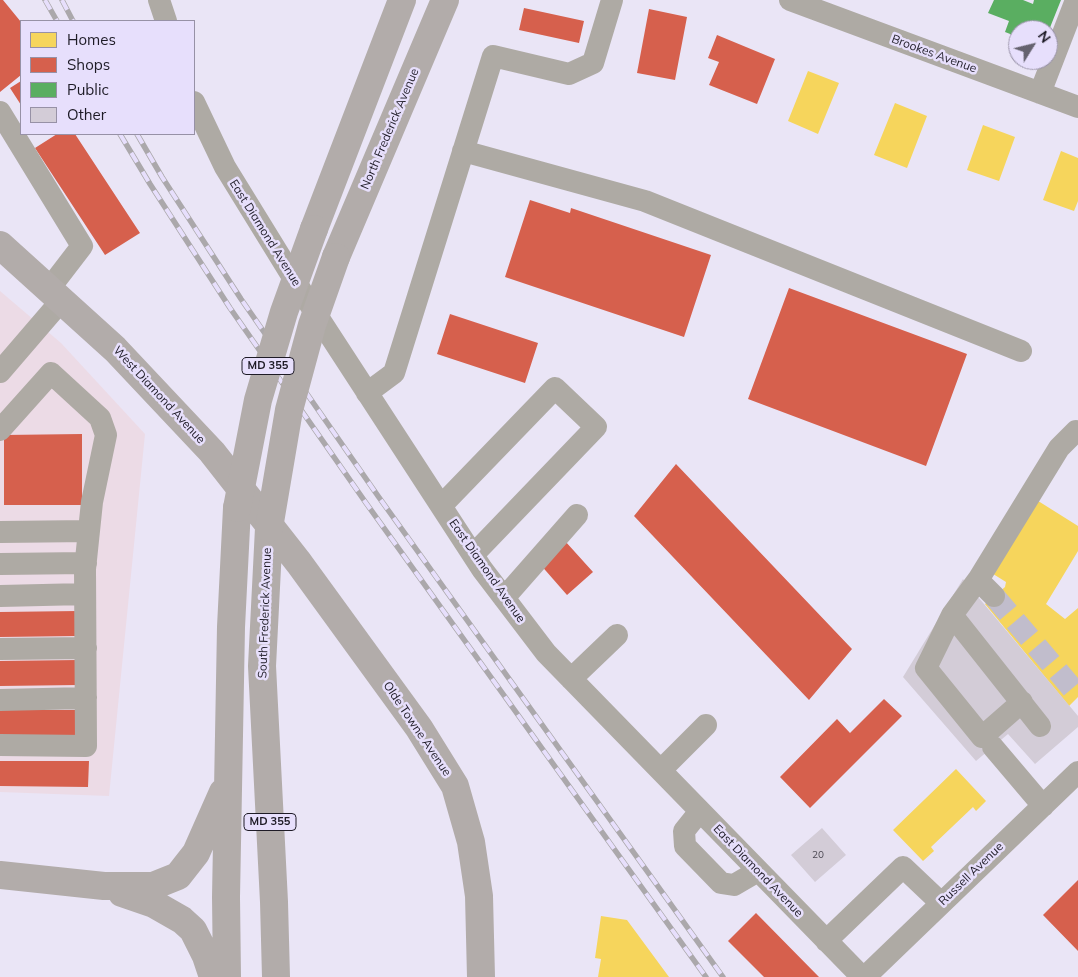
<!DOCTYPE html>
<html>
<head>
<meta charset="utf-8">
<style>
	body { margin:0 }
	#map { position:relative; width:1078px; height:977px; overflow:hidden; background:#eae5f6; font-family:Mulish,sans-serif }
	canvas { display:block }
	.legend { position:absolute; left:20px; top:20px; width:175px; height:115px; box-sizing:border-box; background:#e7dffc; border:1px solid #9791a6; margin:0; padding:6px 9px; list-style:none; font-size:15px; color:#1e1b26 }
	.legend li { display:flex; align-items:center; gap:10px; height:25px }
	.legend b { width:25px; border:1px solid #9791a6 }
	.north { position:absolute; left:1008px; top:20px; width:50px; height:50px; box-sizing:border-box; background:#e7dffc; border:1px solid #9791a6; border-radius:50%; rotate:54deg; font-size:14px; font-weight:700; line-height:20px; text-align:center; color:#1e1b26 }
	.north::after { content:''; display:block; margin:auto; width:18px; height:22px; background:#65626f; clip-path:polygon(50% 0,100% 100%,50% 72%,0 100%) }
</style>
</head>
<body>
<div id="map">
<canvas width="1078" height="977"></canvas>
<ul class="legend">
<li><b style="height:14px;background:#f6d55c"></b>Homes</li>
<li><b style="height:14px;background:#d6604d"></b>Shops</li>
<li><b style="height:14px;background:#5aae61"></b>Public</li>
<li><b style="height:14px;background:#d3ccd7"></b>Other</li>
</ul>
<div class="north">N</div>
</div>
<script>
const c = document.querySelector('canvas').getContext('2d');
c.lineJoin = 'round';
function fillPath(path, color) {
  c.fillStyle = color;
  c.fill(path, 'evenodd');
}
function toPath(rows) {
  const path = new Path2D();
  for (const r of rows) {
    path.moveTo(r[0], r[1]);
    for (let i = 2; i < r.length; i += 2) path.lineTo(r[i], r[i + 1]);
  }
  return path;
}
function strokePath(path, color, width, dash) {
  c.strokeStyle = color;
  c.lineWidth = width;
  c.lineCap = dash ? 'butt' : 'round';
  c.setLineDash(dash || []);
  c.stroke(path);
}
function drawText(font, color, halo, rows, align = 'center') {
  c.font = font + ' Mulish,sans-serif';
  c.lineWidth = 5;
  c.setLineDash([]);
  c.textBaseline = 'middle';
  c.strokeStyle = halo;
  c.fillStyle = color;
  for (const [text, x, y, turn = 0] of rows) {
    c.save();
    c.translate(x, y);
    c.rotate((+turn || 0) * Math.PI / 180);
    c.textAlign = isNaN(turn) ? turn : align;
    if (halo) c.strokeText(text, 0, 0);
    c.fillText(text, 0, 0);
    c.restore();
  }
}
fillPath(toPath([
	[0,291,61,343,145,434,109,796,0,792]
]), '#ecdbe6');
fillPath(toPath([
	[808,71,839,83,818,134,788,121],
	[895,103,927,116,907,168,874,155],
	[983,125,1015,137,999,181,967,170],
	[1061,151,1078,158,1078,201,1074,211,1043,200],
	[1035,499,1078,526,1078,551,1046,604,1065,619,1078,608,1078,697,1069,706,985,604,1005,587,1006,582,990,572],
	[956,769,986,801,976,811,973,807,931,847,934,851,923,861,893,830],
	[601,916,627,920,669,977,598,977,601,959,595,958]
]), '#f6d55c');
fillPath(toPath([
	[0,0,3,0,21,22,21,75,0,92],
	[524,8,584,21,579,43,519,30],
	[649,9,687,17,675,80,637,73],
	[717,35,775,59,757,104,709,85,719,62,708,58],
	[21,81,21,105,10,88],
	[57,134,75,134,140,233,105,255,35,148],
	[530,200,570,213,571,208,711,255,684,337,505,277],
	[789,288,967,354,926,466,748,399],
	[450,314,538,343,525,383,437,354],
	[82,434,82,505,4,505,4,435],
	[676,464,852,649,809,700,634,516],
	[565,541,593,572,567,595,539,563],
	[78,611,78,636,0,637,0,612],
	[78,660,78,685,0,686,0,661],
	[884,699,902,716,810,808,780,777,837,719,850,733],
	[0,710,78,710,78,735,0,735],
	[0,761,89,761,88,787,0,786],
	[1078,880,1078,951,1043,915],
	[756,913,819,977,764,977,728,941]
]), '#d6604d');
fillPath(toPath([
	[994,0,1023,0,1033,4,1034,0,1061,0,1049,30,1018,30,1018,37,1005,32,1009,21,988,13]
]), '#5aae61');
fillPath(toPath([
	[963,579,1078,716,1078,727,1035,764,1008,734,976,761,903,677],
	[822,828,846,855,815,882,791,855]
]), '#d3ccd7');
strokePath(toPath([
	[994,596,1078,695]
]), '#c1bdcc', 22, [22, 11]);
strokePath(toPath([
	[159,0,166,21],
	[790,0,1078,107],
	[1040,93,1076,0],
	[194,102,225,167,305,297,482,569,546,653,862,977],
	[0,112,82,246,49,289],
	[463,151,645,201,1021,351],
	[0,372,61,301],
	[367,393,394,373,493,56,569,74,593,63,612,0],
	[0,430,51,373,100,418,106,435,92,502,85,569,86,746,0,745],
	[441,506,555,388,596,427,473,555],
	[0,532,89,531],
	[0,564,86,563],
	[980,577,952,615,1040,726],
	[0,596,85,594],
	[994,596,978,580,1059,448,1076,431,1078,433],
	[504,598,577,515],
	[952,615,926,668,982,737,1022,702],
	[0,649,86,648],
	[571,679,617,635],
	[0,700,86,698],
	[993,747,1043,806],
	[661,770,706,725],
	[700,811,684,831,685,846,721,883,734,885,758,871],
	[826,941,903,867,941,903],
	[865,977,1078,772]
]), '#aeaaa4', 22);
strokePath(toPath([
	[314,229,402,0],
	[0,245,115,349,212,452,299,563,419,728,455,786,471,842,479,896,481,977],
	[336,257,445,0],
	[269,528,262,666,274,902,276,977],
	[0,875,104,886,153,886,178,876,196,853,223,792],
	[122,893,154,904,182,920,193,930,206,956,213,977],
	[227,977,226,897,231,627,237,508]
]), '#b2acaa', 28);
const rail = toPath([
	[45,0,57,21],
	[62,0,73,21],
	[120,134,150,184,230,308,366,503,706,977],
	[137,134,162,177,241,299,378,496,723,977]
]);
strokePath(rail, '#aba8ab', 5.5);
strokePath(rail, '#e7dffc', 4, [11]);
strokePath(toPath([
	[237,508,258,400,284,312,314,229],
	[269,528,289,410,312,325,336,257]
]), '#b2acaa', 28);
drawText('10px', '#4b4752', null, [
	["20",818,855]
]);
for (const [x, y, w] of [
	[268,366,52],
	[270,822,52]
]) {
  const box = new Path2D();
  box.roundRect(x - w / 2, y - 8.5, w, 17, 4);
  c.fillStyle = '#e7dffc';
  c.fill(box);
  strokePath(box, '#1e1b26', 1);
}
drawText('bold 11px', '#1e1b26', null, [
	["MD 355",268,366],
	["MD 355",270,822]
]);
drawText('12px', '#1e1b26', '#e7dffc', [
	["Brookes Avenue",934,54,20],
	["North Frederick Avenue",390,129,-67],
	["East Diamond Avenue",265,233,58],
	["West Diamond Avenue",159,395,47],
	["East Diamond Avenue",487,571,55],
	["South Frederick Avenue",265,613,-88],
	["Olde Towne Avenue",417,729,56],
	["East Diamond Avenue",758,871,46],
	["Russell Avenue",971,874,-44]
]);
</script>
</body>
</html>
